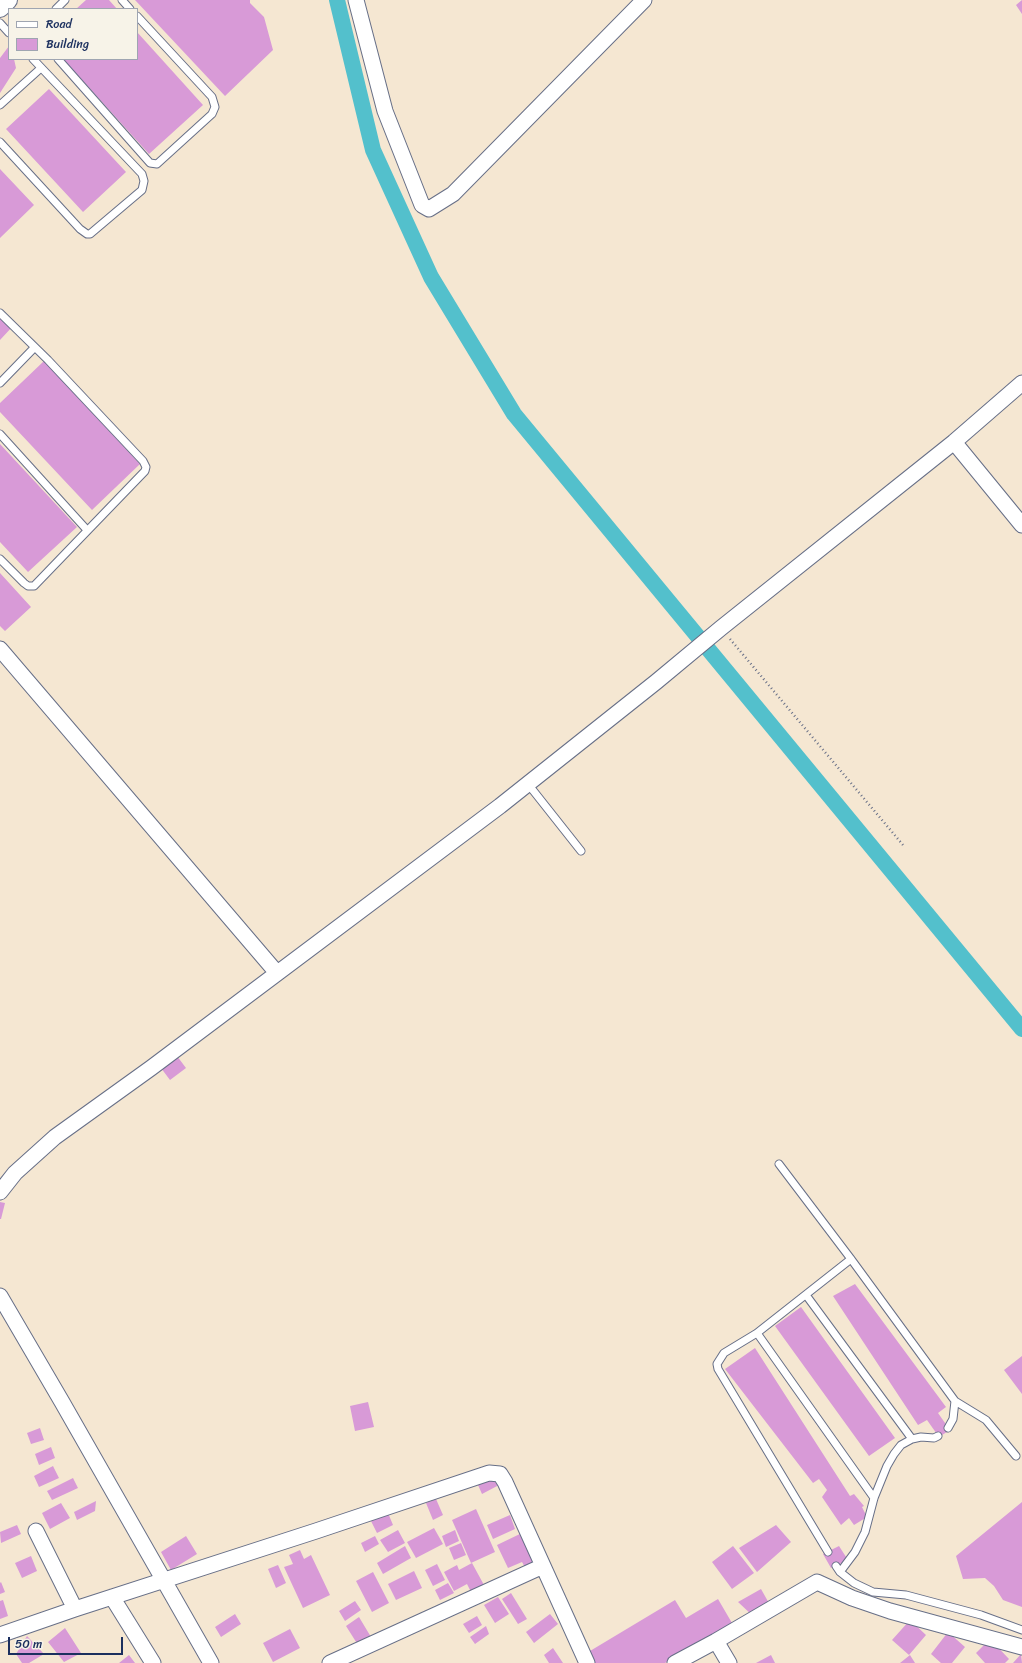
<!DOCTYPE html>
<html>
<head>
<meta charset="utf-8">
<style>
	body { margin:0 }
	#map { position:relative; width:1022px; height:1663px; overflow:hidden; background:#f5e7d2; font-family:Sriracha,sans-serif }
	canvas { display:block }
	.legend { position:absolute; left:8px; top:8px; width:130px; height:52px; box-sizing:border-box; background:#f7f3e8; border:1px solid #9fa5b1; margin:0; padding:5px 7px; list-style:none; font-size:12px; color:#1b2f5e }
	.legend li { display:flex; align-items:center; gap:8px; height:20px }
	.legend b { width:20px; border:1px solid #9fa5b1 }
	.scale { position:absolute; left:8px; top:1637px; width:115px; height:18px; box-sizing:border-box; border:2px solid #1b2f5e; border-top:0; padding-left:5px; font-size:12px; line-height:14px; white-space:nowrap; color:#1b2f5e; -webkit-text-stroke:3px #f7f3e8; paint-order:stroke }
</style>
</head>
<body>
<div id="map">
<canvas width="1022" height="1663"></canvas>
<ul class="legend">
<li><b style="height:5px;background:#fff"></b>Road</li>
<li><b style="height:11px;background:#d89ad7"></b>Building</li>
</ul>
<div class="scale">50 m</div>
</div>
<script>
const c = document.querySelector('canvas').getContext('2d');
c.lineJoin = 'round';
function toPath(rows) {
  const path = new Path2D();
  for (const r of rows) {
    path.moveTo(r[0], r[1]);
    for (let i = 2; i < r.length; i += 2) path.lineTo(r[i], r[i + 1]);
  }
  return path;
}
function strokePath(path, color, width, dash) {
  c.strokeStyle = color;
  c.lineWidth = width;
  c.lineCap = dash ? 'butt' : 'round';
  c.setLineDash(dash || []);
  c.stroke(path);
}
function fillPath(path, color) {
  c.fillStyle = color;
  c.fill(path, 'evenodd');
}
strokePath(toPath([
	[337,0,373,150,431,277,514,414,1022,1029]
]), '#53c0cc', 16);
fillPath(toPath([
	[86,0,109,0,117,9,76,9],
	[135,0,250,0,250,3,264,17,273,50,225,96],
	[1022,0,1022,14,1016,5],
	[137,32,203,105,149,154,63,59,137,59],
	[9,46,9,59,14,59,16,68,0,93,0,58],
	[49,89,126,172,83,212,6,129],
	[0,169,34,205,0,238],
	[0,315,13,326,0,340],
	[44,361,140,464,92,510,0,412,0,403],
	[0,444,77,527,28,572,0,542],
	[0,573,31,607,5,631,0,626],
	[177,1056,186,1068,170,1080,161,1068],
	[0,1202,5,1203,1,1219,0,1219],
	[855,1284,946,1407,938,1413,950,1430,939,1437,927,1420,918,1425,833,1296],
	[801,1307,895,1438,869,1456,775,1326],
	[755,1348,850,1496,854,1494,864,1506,862,1507,867,1517,854,1525,849,1518,841,1525,822,1497,827,1490,819,1479,813,1483,725,1369],
	[1022,1356,1022,1394,1004,1370],
	[368,1402,374,1427,355,1431,350,1406],
	[40,1428,44,1440,31,1444,27,1433],
	[51,1447,55,1458,39,1465,35,1454],
	[53,1466,59,1478,39,1487,34,1476],
	[495,1477,499,1485,482,1494,478,1485],
	[73,1478,78,1488,52,1500,47,1491],
	[436,1499,443,1515,433,1520,426,1503],
	[96,1501,95,1511,77,1520,74,1512],
	[1022,1502,1022,1607,1003,1600,994,1586,985,1578,963,1579,956,1556],
	[61,1503,70,1518,50,1529,42,1513],
	[476,1509,495,1552,471,1563,452,1520],
	[388,1513,393,1525,377,1533,371,1521],
	[510,1515,515,1529,493,1539,487,1525],
	[17,1525,21,1534,1,1543,0,1532],
	[776,1525,791,1542,757,1572,739,1548],
	[434,1528,443,1544,416,1558,407,1542],
	[398,1530,405,1543,388,1552,380,1540],
	[455,1530,459,1541,446,1547,442,1536],
	[522,1533,536,1564,526,1569,522,1562,508,1568,497,1545],
	[186,1536,197,1554,171,1570,161,1552],
	[375,1536,379,1544,365,1552,361,1543],
	[461,1543,466,1555,454,1560,449,1548],
	[405,1546,411,1558,383,1574,377,1563],
	[733,1546,754,1573,732,1589,712,1562],
	[839,1546,848,1560,831,1568,823,1554],
	[300,1550,304,1559,311,1555,330,1595,303,1608,284,1567,293,1564,289,1555],
	[31,1556,37,1571,22,1578,15,1563],
	[472,1563,484,1585,471,1592,467,1584,454,1591,444,1572,457,1565,459,1570],
	[437,1564,445,1580,433,1586,425,1570],
	[278,1565,286,1583,276,1588,268,1569],
	[414,1571,422,1588,396,1600,388,1584],
	[373,1572,389,1603,372,1612,356,1581],
	[1,1582,5,1592,0,1594,0,1583],
	[448,1583,454,1593,440,1600,435,1590],
	[761,1589,770,1605,753,1616,738,1602],
	[511,1593,527,1619,518,1624,502,1599],
	[498,1597,509,1614,495,1623,484,1605],
	[718,1599,732,1623,665,1663,590,1663,585,1654,675,1600,686,1618],
	[3,1600,8,1616,0,1619,0,1601],
	[355,1601,361,1610,345,1621,339,1611],
	[235,1614,241,1624,221,1637,215,1627],
	[550,1614,558,1624,534,1643,526,1632],
	[477,1616,482,1625,469,1633,463,1624],
	[359,1617,371,1637,358,1645,346,1626],
	[910,1620,926,1635,909,1655,892,1640],
	[486,1626,489,1634,475,1644,470,1637],
	[65,1628,81,1653,64,1662,48,1642],
	[290,1629,300,1648,273,1662,263,1643],
	[948,1632,965,1647,952,1663,941,1663,931,1654],
	[27,1636,44,1654,29,1663,22,1663,16,1654],
	[990,1639,1009,1659,1005,1663,985,1663,976,1653],
	[553,1648,563,1663,549,1663,544,1655],
	[1021,1654,1022,1663,1013,1663],
	[129,1655,135,1663,119,1663],
	[771,1655,775,1663,756,1663],
	[910,1655,915,1663,900,1663]
]), '#d89ad7');
const service = toPath([
	[122,0,130,9],
	[56,9,65,0],
	[0,23,9,33],
	[58,59,150,163,157,164,212,114,215,107,212,97,137,16],
	[0,105,41,68],
	[0,142,80,229,87,234,90,234,142,190,144,181,142,174,33,59],
	[0,313,48,360,143,461,146,467,145,471,34,586,28,586,24,583,0,559],
	[0,383,34,348],
	[0,434,87,530],
	[528,784,581,851],
	[779,1164,851,1259,955,1401,953,1419,948,1428],
	[806,1295,912,1439],
	[757,1333,874,1498],
	[955,1401,986,1420,1016,1456],
	[828,1552,718,1369,717,1364,724,1353,757,1333,851,1259],
	[836,1566,840,1572,854,1583,873,1592,906,1595,981,1615,1022,1630],
	[840,1572,855,1552,865,1532,874,1498,887,1466,894,1454,901,1445,912,1439,921,1437,934,1438,938,1436]
]);
const minor = toPath([
	[356,0,385,111,422,205,429,209,453,194,644,0],
	[954,442,1022,525],
	[0,649,277,973],
	[0,1192,15,1173,55,1137,151,1068,500,806,656,682,721,628,954,442,1022,383],
	[0,1296,62,1402,211,1663],
	[36,1531,75,1609],
	[112,1597,153,1663],
	[0,1635,75,1609,316,1531,489,1473,500,1474,505,1482,587,1663],
	[716,1641,729,1663],
	[330,1663,543,1566],
	[675,1663,716,1641,817,1582,852,1598,890,1611,1022,1647]
]);
const tertiary = toPath([
	[0,8,8,0]
]);
strokePath(service, '#676f87', 9);
strokePath(minor, '#676f87', 17);
strokePath(tertiary, '#676f87', 20);
strokePath(toPath([
	[730,639,903,845]
]), '#676f87', 2.5, [1, 3]);
strokePath(service, '#fff', 7);
strokePath(minor, '#fff', 15);
strokePath(tertiary, '#fff', 18);
</script>
</body>
</html>
